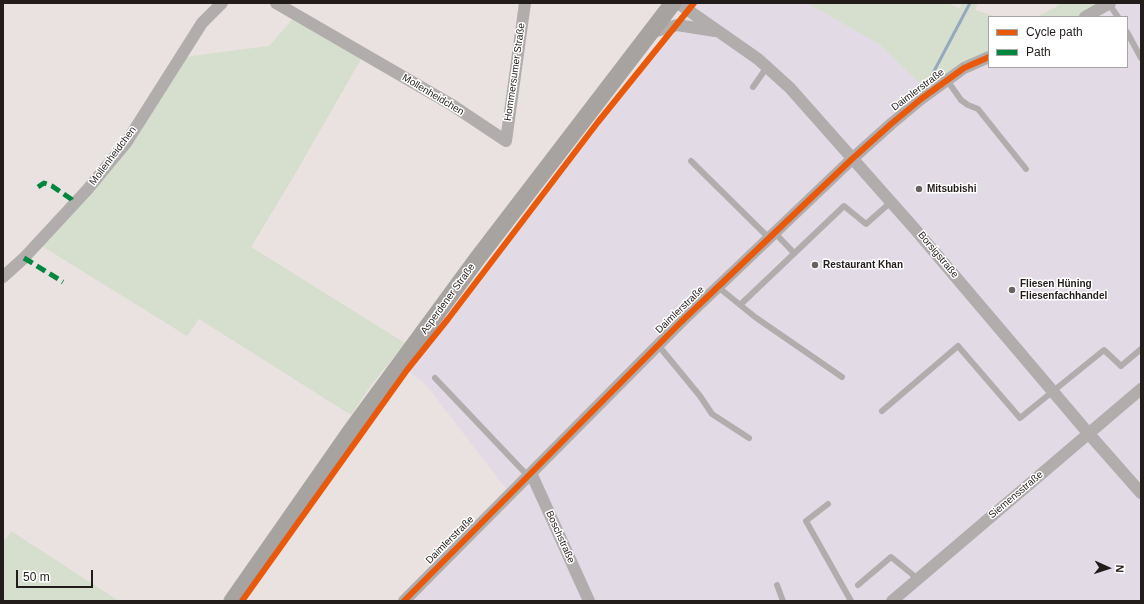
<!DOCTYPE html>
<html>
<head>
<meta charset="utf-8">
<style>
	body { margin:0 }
	#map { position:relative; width:1144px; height:604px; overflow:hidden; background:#eae2e0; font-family:Arial,sans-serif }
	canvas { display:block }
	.frame { position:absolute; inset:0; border:4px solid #221d1b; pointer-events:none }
	.legend { position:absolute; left:988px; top:16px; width:140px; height:52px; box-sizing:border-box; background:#fff; border:1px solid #a7a5a4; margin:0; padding:5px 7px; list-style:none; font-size:12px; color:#221d1b }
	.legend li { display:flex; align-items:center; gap:8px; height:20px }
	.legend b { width:20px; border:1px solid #a7a5a4 }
	.north { position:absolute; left:1088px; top:548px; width:40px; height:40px; -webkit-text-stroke:3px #fff; paint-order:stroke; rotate:93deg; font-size:11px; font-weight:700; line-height:16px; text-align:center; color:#221d1b }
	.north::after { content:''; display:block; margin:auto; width:14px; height:18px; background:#221d1b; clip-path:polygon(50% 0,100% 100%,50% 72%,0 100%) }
	.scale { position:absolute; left:16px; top:570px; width:77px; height:18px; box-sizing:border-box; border:2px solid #221d1b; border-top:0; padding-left:5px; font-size:12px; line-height:14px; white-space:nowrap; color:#221d1b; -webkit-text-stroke:3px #fff; paint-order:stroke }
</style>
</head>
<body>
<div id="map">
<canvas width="1144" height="604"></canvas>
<div class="frame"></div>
<ul class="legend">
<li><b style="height:5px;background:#e8590c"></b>Cycle path</li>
<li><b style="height:5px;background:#00873e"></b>Path</li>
</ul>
<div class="north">N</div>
<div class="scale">50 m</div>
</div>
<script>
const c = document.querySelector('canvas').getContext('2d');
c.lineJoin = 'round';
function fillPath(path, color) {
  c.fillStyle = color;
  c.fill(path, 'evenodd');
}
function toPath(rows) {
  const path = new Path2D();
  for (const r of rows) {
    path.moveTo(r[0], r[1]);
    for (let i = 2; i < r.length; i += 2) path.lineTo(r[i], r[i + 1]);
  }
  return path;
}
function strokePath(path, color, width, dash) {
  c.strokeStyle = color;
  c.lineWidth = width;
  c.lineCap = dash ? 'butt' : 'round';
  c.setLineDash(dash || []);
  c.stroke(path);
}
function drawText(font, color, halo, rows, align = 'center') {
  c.font = font + ' Arial,sans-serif';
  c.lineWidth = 3;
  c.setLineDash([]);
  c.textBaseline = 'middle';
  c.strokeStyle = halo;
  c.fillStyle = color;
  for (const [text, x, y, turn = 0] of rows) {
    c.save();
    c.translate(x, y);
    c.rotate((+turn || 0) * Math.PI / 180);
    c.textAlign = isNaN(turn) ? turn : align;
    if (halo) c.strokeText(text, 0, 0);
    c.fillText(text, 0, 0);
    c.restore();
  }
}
fillPath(toPath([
	[694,3,807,3,879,44,930,93,989,59,989,67,1127,67,1127,17,1085,17,1110,3,1141,3,1141,601,404,601,510,494,426,385,407,370,448,319,598,122]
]), '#e2dbe6');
fillPath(toPath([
	[807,3,948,3,959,8,962,3,978,3,975,10,997,17,989,17,989,57,930,93,879,44],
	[1060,3,1110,3,1085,17,1036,17,1056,7],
	[296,15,364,54,291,181,251,247,405,343,372,384,351,415,199,319,187,336,37,243,87,190,179,58,199,55,269,46],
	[11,531,119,601,3,601,3,539,6,540]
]), '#d6decd');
strokePath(toPath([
	[932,75,970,3]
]), '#95a9bc', 3);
strokePath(toPath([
	[1109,4,1118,17],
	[1127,32,1141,58],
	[947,80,961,100,968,105,978,109,1026,169],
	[753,87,767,67],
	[691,161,769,238],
	[775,233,794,253],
	[718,287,755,317,842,377],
	[740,305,844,206,866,224,891,202],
	[658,345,700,396,712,414,749,438],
	[435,378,528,476],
	[882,411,958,346,1020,418,1104,350,1121,366,1141,349],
	[828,504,806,521,851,601],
	[777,585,783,601],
	[858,585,891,557,918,579]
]), '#b0adac', 6);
strokePath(toPath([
	[276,3,452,105,506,141,525,3],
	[678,3,758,59,790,88,914,228,1089,434,1141,493],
	[1085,17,1110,3],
	[650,33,677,25,715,31],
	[3,277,24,258,87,190,126,143,202,23,222,3],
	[531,473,589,601],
	[404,601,681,322,852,159,891,124,921,99,964,68,989,57],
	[892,601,1141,389]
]), '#b0adac', 12);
strokePath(toPath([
	[232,601,350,432,477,259,673,3]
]), '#a6a3a1', 17);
strokePath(toPath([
	[38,187,44,183,52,186,71,199,74,204],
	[24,258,63,282]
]), '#00873e', 5, [10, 5]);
strokePath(toPath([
	[242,601,407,370,448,319,598,122,694,3],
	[404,601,681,322,852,159,891,124,921,99,964,68,989,57]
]), '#e8590c', 6);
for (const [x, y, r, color] of [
	[919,189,4,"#686260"],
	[815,265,4,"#686260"],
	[1012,290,4,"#686260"]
]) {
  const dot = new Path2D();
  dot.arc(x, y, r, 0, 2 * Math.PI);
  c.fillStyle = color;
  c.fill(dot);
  strokePath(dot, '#fff', 1.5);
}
drawText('10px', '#221d1b', '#fff', [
	["Hommersumer Straße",515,72,-82],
	["Daimlerstraße",918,90,-37],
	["Mollenheidchen",433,95,31],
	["Mollenheidchen",113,156,-53],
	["Borsigstraße",938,255,50],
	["Asperdener Straße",448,299,-54],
	["Daimlerstraße",680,310,-44],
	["Siemensstraße",1016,495,-40],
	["Boschstraße",560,537,66],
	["Daimlerstraße",450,540,-45]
]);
drawText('bold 10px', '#221d1b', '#fff', [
	["Mitsubishi",927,189],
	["Restaurant Khan",823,265],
	["Fliesen Hüning",1020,284],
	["Fliesenfachhandel",1020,296]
], 'left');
</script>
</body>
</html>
